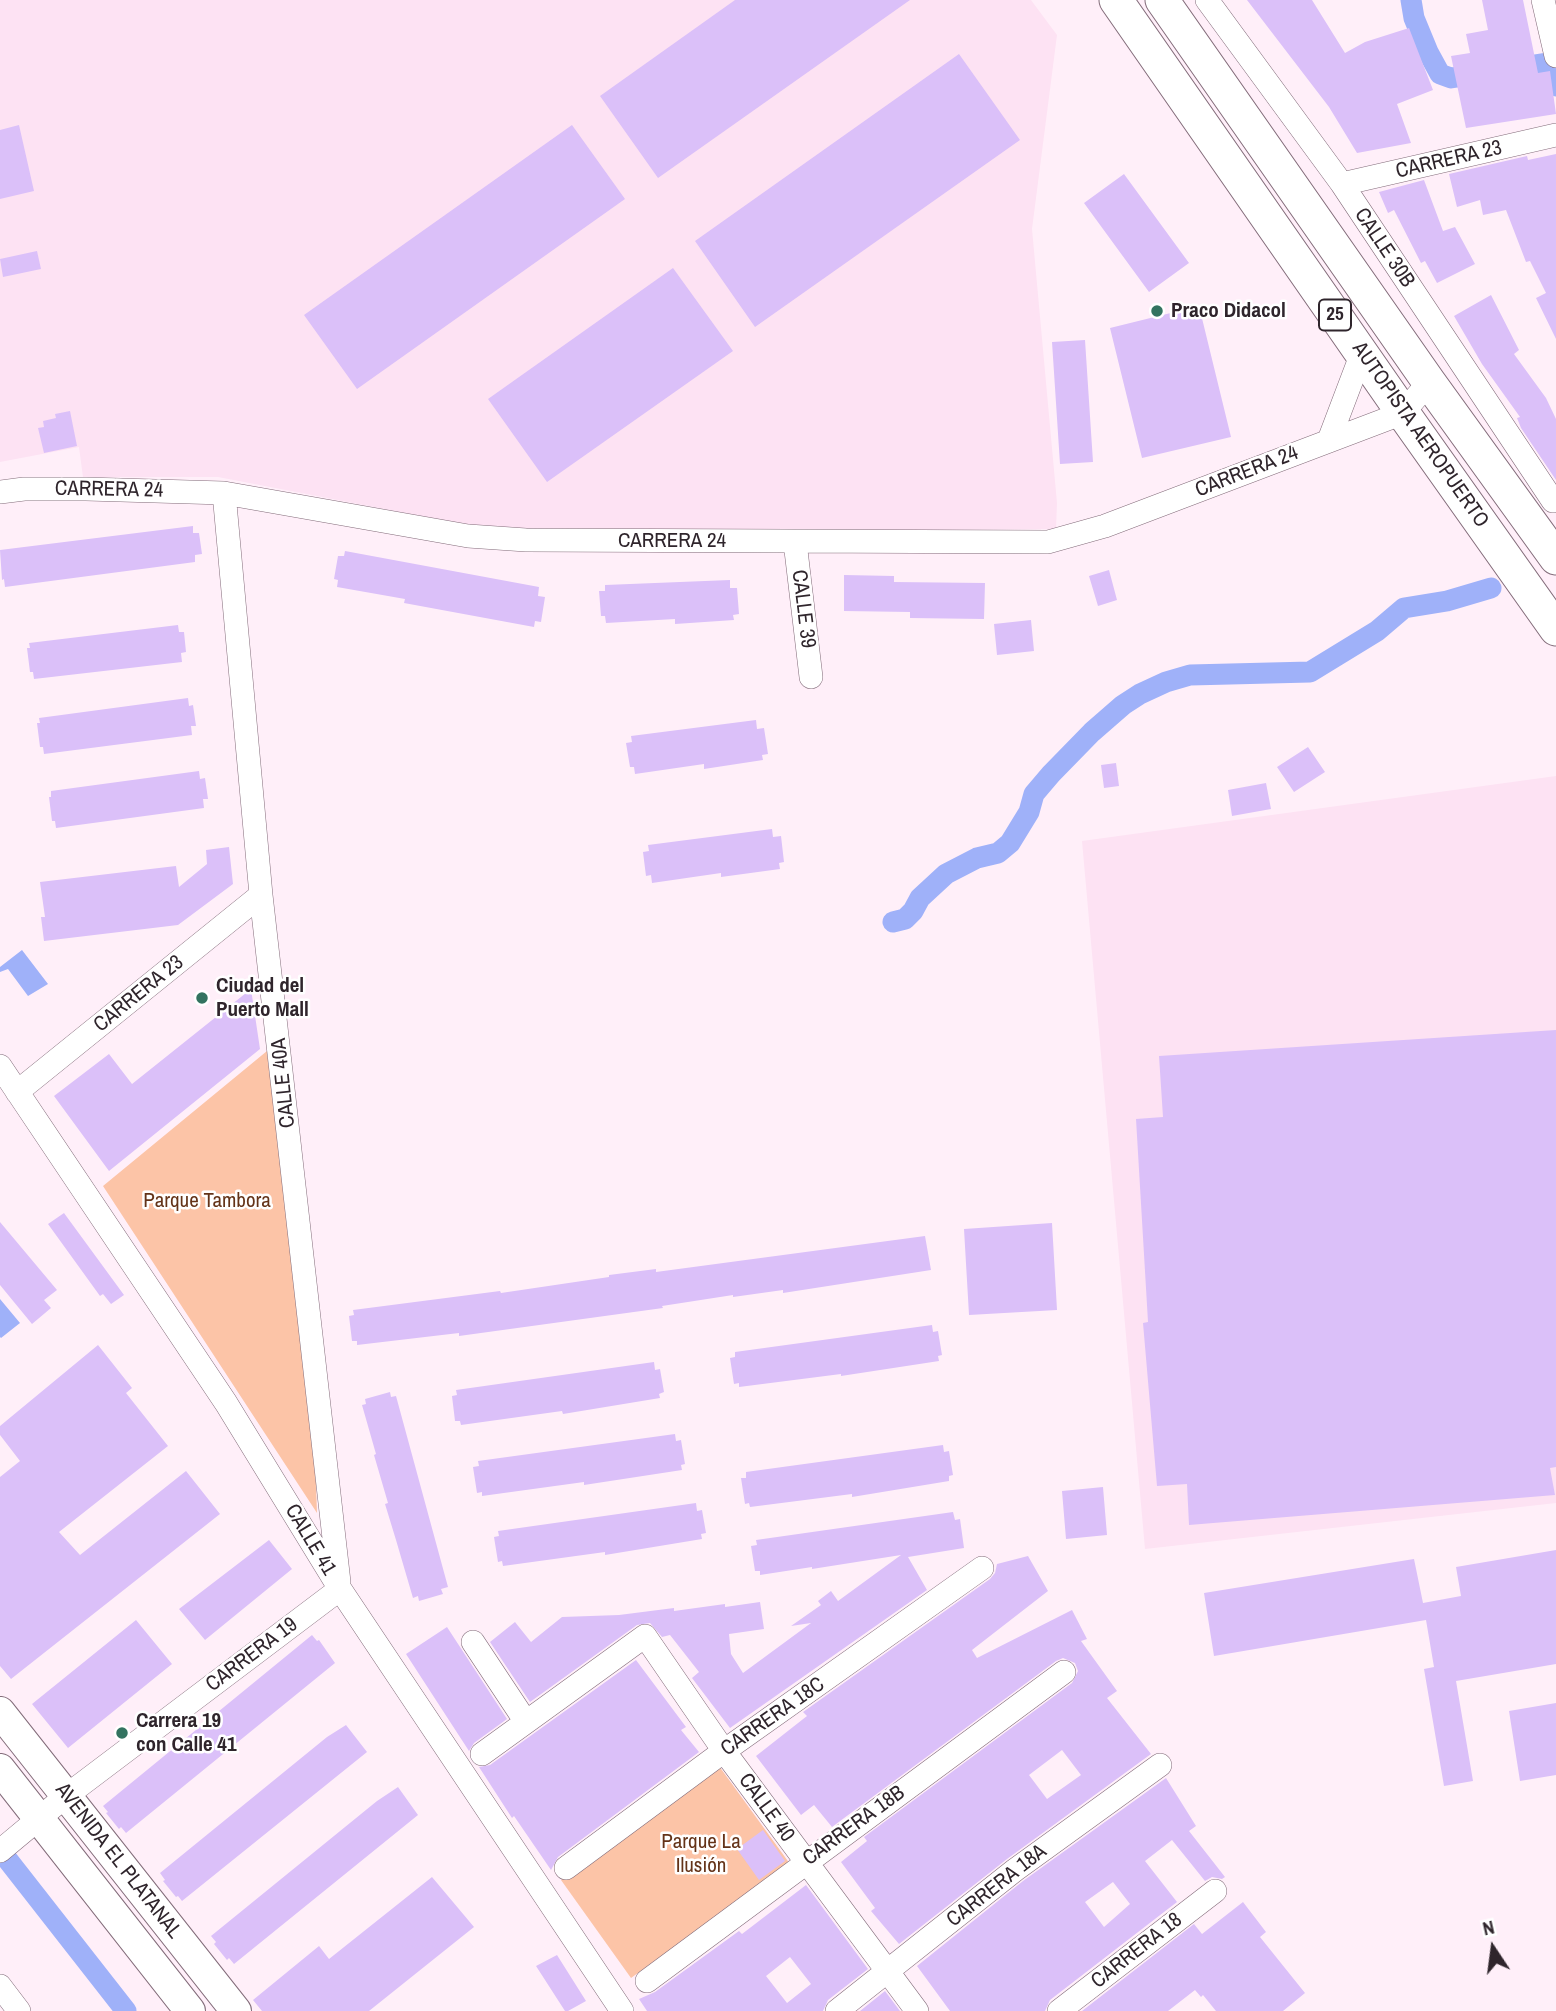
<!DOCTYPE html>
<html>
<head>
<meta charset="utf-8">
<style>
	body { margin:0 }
	#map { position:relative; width:1556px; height:2011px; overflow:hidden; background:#ffeff9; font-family:"Archivo Narrow",sans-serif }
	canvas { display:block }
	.north { position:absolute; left:1458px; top:1913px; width:70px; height:70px; -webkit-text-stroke:5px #fff; paint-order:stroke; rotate:347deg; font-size:19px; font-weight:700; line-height:28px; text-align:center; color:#2f252c }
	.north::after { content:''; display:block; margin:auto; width:24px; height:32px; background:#2f252c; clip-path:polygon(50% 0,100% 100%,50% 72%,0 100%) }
</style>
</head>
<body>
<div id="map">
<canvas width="1556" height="2011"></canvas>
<div class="north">N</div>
</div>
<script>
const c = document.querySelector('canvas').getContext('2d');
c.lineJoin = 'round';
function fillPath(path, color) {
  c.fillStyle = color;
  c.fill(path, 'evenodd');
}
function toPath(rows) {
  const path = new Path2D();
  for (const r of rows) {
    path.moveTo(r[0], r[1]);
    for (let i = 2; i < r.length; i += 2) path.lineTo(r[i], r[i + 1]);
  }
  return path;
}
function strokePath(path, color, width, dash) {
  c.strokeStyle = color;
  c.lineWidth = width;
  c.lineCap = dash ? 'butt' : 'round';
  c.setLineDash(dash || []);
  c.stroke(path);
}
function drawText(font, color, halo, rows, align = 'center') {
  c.font = font + ' "Archivo Narrow",sans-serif';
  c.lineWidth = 5;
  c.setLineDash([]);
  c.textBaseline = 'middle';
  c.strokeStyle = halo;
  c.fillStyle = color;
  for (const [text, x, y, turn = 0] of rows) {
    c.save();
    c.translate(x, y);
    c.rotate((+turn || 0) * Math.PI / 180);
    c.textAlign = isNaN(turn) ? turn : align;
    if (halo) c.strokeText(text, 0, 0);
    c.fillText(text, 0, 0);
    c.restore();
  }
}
fillPath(toPath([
	[0,0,1031,0,1057,35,1032,229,1057,503,1056,529,754,531,498,528,473,526,218,477,83,477,79,447,0,462],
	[1556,776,1556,1503,1145,1549,1082,841]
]), '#fde2f3');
fillPath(toPath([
	[267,1051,314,1427,317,1513,103,1186],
	[719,1766,790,1864,631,1978,561,1880]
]), '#fcc4a7');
fillPath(toPath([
	[22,950,48,984,28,996,8,969,0,972,0,967],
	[0,1299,20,1323,1,1338,0,1337]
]), '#9fb1f9');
strokePath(toPath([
	[1411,0,1414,18,1428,52,1440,74,1451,78,1547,63,1552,68,1556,86],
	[893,922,905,919,913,911,920,898,946,874,977,858,998,853,1010,843,1029,812,1034,794,1051,774,1092,732,1123,705,1140,694,1166,682,1190,675,1310,672,1377,631,1404,608,1447,601,1491,588],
	[0,1850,126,2011]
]), '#9fb1f9', 21);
fillPath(toPath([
	[735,0,910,0,658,178,600,96],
	[1247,0,1312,0,1345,53,1365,42,1409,28,1433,90,1397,104,1411,143,1357,153,1329,107],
	[1482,0,1523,0,1538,73,1550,71,1556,114,1466,128,1451,56,1470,53,1466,34,1488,30],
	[959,54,1020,140,755,327,695,241],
	[19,125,34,191,0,199,0,130],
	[572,125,625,199,357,389,304,315],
	[1556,154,1556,339,1536,298,1546,293,1530,261,1526,262,1506,210,1483,215,1480,200,1457,207,1449,174,1527,156,1528,160],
	[1124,174,1189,263,1149,292,1084,203],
	[1424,180,1443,231,1455,227,1475,264,1437,283,1425,261,1421,263,1394,210,1388,213,1379,192],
	[37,251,41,269,3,277,0,259],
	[673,268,733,351,547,482,488,399],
	[1491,295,1519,350,1514,354,1546,398,1556,419,1556,480,1521,428,1517,418,1520,417,1482,364,1454,316],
	[1199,306,1231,437,1142,458,1110,328],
	[1085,340,1093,462,1060,464,1052,342],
	[70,411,77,446,44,453,38,428,44,427,43,421,56,418,55,414],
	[193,526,193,533,199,533,202,554,195,555,195,562,5,587,4,579,2,580,0,550],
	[345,551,539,587,538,596,545,597,541,622,535,621,534,627,404,603,405,599,337,587,338,580,334,579,338,556,344,556],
	[1109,570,1117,600,1098,606,1089,576],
	[844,575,894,576,894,582,985,583,984,619,910,618,910,612,844,611],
	[730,580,730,588,737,588,739,614,733,615,734,620,675,624,675,619,606,623,605,616,601,616,599,591,605,591,605,585],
	[1031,620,1034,651,997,655,994,624],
	[178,625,179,632,184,632,186,652,181,653,182,662,34,679,33,672,30,672,27,648,30,648,29,643],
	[188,698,189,706,193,705,196,726,191,726,192,735,44,754,43,747,40,747,37,723,40,723,39,718],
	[756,720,757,729,764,728,768,754,762,755,763,760,704,769,704,764,635,774,634,767,630,767,626,743,632,742,631,736],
	[1308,747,1325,772,1294,792,1277,767],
	[1116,763,1119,786,1104,788,1101,765],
	[199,771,200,779,205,778,208,799,203,799,204,808,56,828,55,821,52,821,49,797,51,797,51,791],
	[1266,783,1271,809,1232,816,1228,790],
	[772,829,773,837,781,836,784,862,779,863,780,869,721,877,721,873,652,883,651,875,646,876,643,852,649,851,648,845],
	[229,847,233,884,178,925,44,941,41,917,45,917,40,882,176,866,179,887,207,864,206,850],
	[251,989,260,1049,109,1171,54,1096,109,1054,132,1084],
	[1556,1030,1556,1467,1550,1468,1555,1495,1189,1525,1187,1484,1157,1486,1143,1323,1148,1322,1136,1119,1163,1117,1159,1056],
	[64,1213,124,1295,111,1304,103,1294,100,1296,48,1224],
	[0,1222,57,1290,44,1300,51,1308,32,1324,0,1285],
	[1052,1223,1057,1310,969,1315,964,1229],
	[925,1236,931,1270,783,1293,783,1290,733,1297,733,1295,662,1306,663,1308,459,1336,459,1333,357,1345,357,1341,352,1341,349,1316,354,1315,353,1310,500,1291,501,1293,609,1277,609,1275,656,1269,656,1272],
	[932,1325,933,1332,938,1331,942,1355,938,1356,939,1361,841,1376,841,1374,739,1387,739,1383,734,1384,730,1358,735,1357,735,1352],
	[98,1345,132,1388,126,1393,168,1446,59,1532,80,1555,186,1471,220,1514,11,1679,0,1666,0,1477,20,1461,0,1435,0,1426],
	[654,1362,655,1370,660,1369,664,1392,659,1394,660,1398,563,1414,562,1411,461,1425,460,1421,455,1421,452,1396,457,1395,456,1390],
	[390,1392,391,1397,396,1396,448,1587,441,1589,443,1594,419,1601,418,1596,413,1598,396,1540,385,1504,388,1503,374,1455,376,1454,362,1405,366,1404,365,1399],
	[675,1434,676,1441,681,1440,685,1464,681,1465,682,1470,584,1485,584,1482,482,1496,482,1492,477,1493,473,1467,479,1466,478,1461],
	[943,1445,944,1452,949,1451,953,1475,949,1476,949,1481,852,1497,852,1494,750,1507,749,1503,745,1504,741,1478,746,1478,746,1472],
	[1103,1487,1107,1535,1066,1539,1062,1491],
	[696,1503,697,1511,702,1510,706,1533,701,1534,702,1539,605,1555,605,1552,503,1566,502,1561,498,1562,494,1537,499,1536,498,1531],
	[953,1512,955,1520,960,1519,964,1548,908,1557,927,1590,730,1728,692,1678,699,1672,670,1635,662,1637,650,1623,637,1625,530,1702,490,1642,515,1622,531,1642,562,1617,619,1615,674,1608,674,1611,725,1604,725,1607,760,1602,764,1629,729,1634,731,1654,743,1673,811,1623,791,1626,821,1605,818,1601,831,1591,838,1601,901,1555,812,1569,812,1567,760,1575,760,1571,755,1571,751,1546,757,1545,756,1540],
	[269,1540,292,1569,205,1640,179,1609],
	[1556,1550,1556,1664,1456,1681,1473,1781,1444,1786,1424,1669,1434,1667,1426,1620,1214,1656,1204,1593,1414,1559,1423,1603,1461,1596,1456,1567],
	[1028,1556,1048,1591,972,1650,977,1658,1072,1610,1087,1639,1081,1641,1117,1691,1107,1698,1151,1754,1007,1859,899,1944,871,1911,875,1908,841,1862,867,1841,864,1837,1072,1683,1078,1671,1075,1663,1063,1658,1056,1661,832,1827,814,1805,801,1815,756,1756,807,1716,803,1712,990,1579,995,1573,997,1564],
	[1062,1750,1081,1775,1047,1799,1029,1775],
	[136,1620,172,1664,68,1748,32,1704],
	[447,1627,507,1719,474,1743,469,1751,406,1654],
	[312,1635,317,1641,319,1640,335,1663,126,1833,121,1827,119,1829,106,1813,108,1812,103,1806],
	[636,1660,686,1727,681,1730,699,1752,558,1857,551,1870,514,1816,512,1818,479,1767,490,1765],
	[1556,1703,1556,1775,1520,1781,1509,1711],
	[346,1725,367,1752,182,1901,178,1896,176,1897,163,1881,165,1880,160,1873,327,1737],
	[1166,1778,1196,1826,1189,1831,1225,1877,1222,1879,1212,1877,1205,1881,1172,1840,1145,1861,1177,1902,1050,2000,1045,2011,950,2011,917,1966,1023,1881],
	[1113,1882,1130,1904,1104,1927,1085,1902],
	[398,1787,418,1815,234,1964,229,1958,227,1960,214,1944,216,1942,211,1936,377,1801],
	[763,1830,785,1861,759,1880,737,1849],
	[432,1877,474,1927,369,2011,262,2011,253,2000,319,1946,329,1959],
	[806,1885,868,1969,828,2000,823,2011,647,2011,639,1999,655,1992,739,1931,742,1934],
	[790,1957,811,1984,787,2003,766,1976],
	[1243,1902,1266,1932,1260,1937,1305,1993,1283,2011,1216,2011,1203,1995,1201,1997,1195,1990,1168,2011,1082,2011,1194,1924,1202,1934],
	[557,1955,586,2001,568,2011,565,2011,536,1966],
	[885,1991,900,2011,860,2011]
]), '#dbc0f9');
const minor = toPath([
	[1207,0,1342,184,1553,501],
	[1543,0,1556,56],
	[1342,184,1556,135],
	[1329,440,1362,353],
	[0,492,24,489,86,489,224,493,468,536,526,540,1048,542,1105,526,1403,413,1429,382],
	[224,493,261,895,339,1582],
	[795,542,811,677],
	[0,1066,226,1403,340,1589,622,2011],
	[17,1092,261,895],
	[473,1642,526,1722],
	[482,1754,645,1636,724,1751,917,2011],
	[0,1851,66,1796,340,1589],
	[566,1868,724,1751,982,1568],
	[647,1981,1064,1672],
	[0,1986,19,2011],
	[837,2011,1015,1870,1160,1765],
	[1059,2011,1215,1891]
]);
const major = toPath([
	[0,1712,236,2011],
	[0,1769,190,2011]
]);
const highway = toPath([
	[1116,0,1403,413,1556,629],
	[1162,0,1429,382,1556,558]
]);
strokePath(minor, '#836c7a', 24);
strokePath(major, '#836c7a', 32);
strokePath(highway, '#836c7a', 35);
strokePath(minor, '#fff', 23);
strokePath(major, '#fff', 30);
strokePath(highway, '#fff', 33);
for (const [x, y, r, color] of [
	[1157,311,7,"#337360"],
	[202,998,7,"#337360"],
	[122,1733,7,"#337360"]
]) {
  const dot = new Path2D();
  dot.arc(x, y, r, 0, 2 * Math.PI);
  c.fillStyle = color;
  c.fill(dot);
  strokePath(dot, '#fff', 2.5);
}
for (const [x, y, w] of [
	[1335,315,32]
]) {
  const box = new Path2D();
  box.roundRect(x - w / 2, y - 15.5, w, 31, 5);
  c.fillStyle = '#fff';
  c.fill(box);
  strokePath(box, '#2f252c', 2);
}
drawText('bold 19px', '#2f252c', null, [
	["25",1335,315]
]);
drawText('21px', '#2f252c', '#fff', [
	["CARRERA 23",1449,160,-13],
	["CALLE 30B",1384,248,56],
	["AUTOPISTA AEROPUERTO",1420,435,55],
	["CARRERA 24",1247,472,-21],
	["CARRERA 24",109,490,1],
	["CARRERA 24",672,541],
	["CALLE 39",803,609,83],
	["CARRERA 23",139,994,-39],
	["CALLE 40A",284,1083,-96],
	["CALLE 41",310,1540,59],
	["CARRERA 19",252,1655,-37],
	["CARRERA 18C",773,1717,-35],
	["CALLE 40",766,1808,54],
	["CARRERA 18B",854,1826,-36],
	["AVENIDA EL PLATANAL",118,1861,52],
	["CARRERA 18A",997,1886,-38],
	["CARRERA 18",1137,1951,-38]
]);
drawText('bold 21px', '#2f252c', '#fff', [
	["Praco Didacol",1171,311],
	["Ciudad del",216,986],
	["Puerto Mall",216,1010],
	["Carrera 19",136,1721],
	["con Calle 41",136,1745]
], 'left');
drawText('21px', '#643318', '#fff', [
	["Parque Tambora",207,1201],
	["Parque La",701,1842],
	["Ilusión",701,1866]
]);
</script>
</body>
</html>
